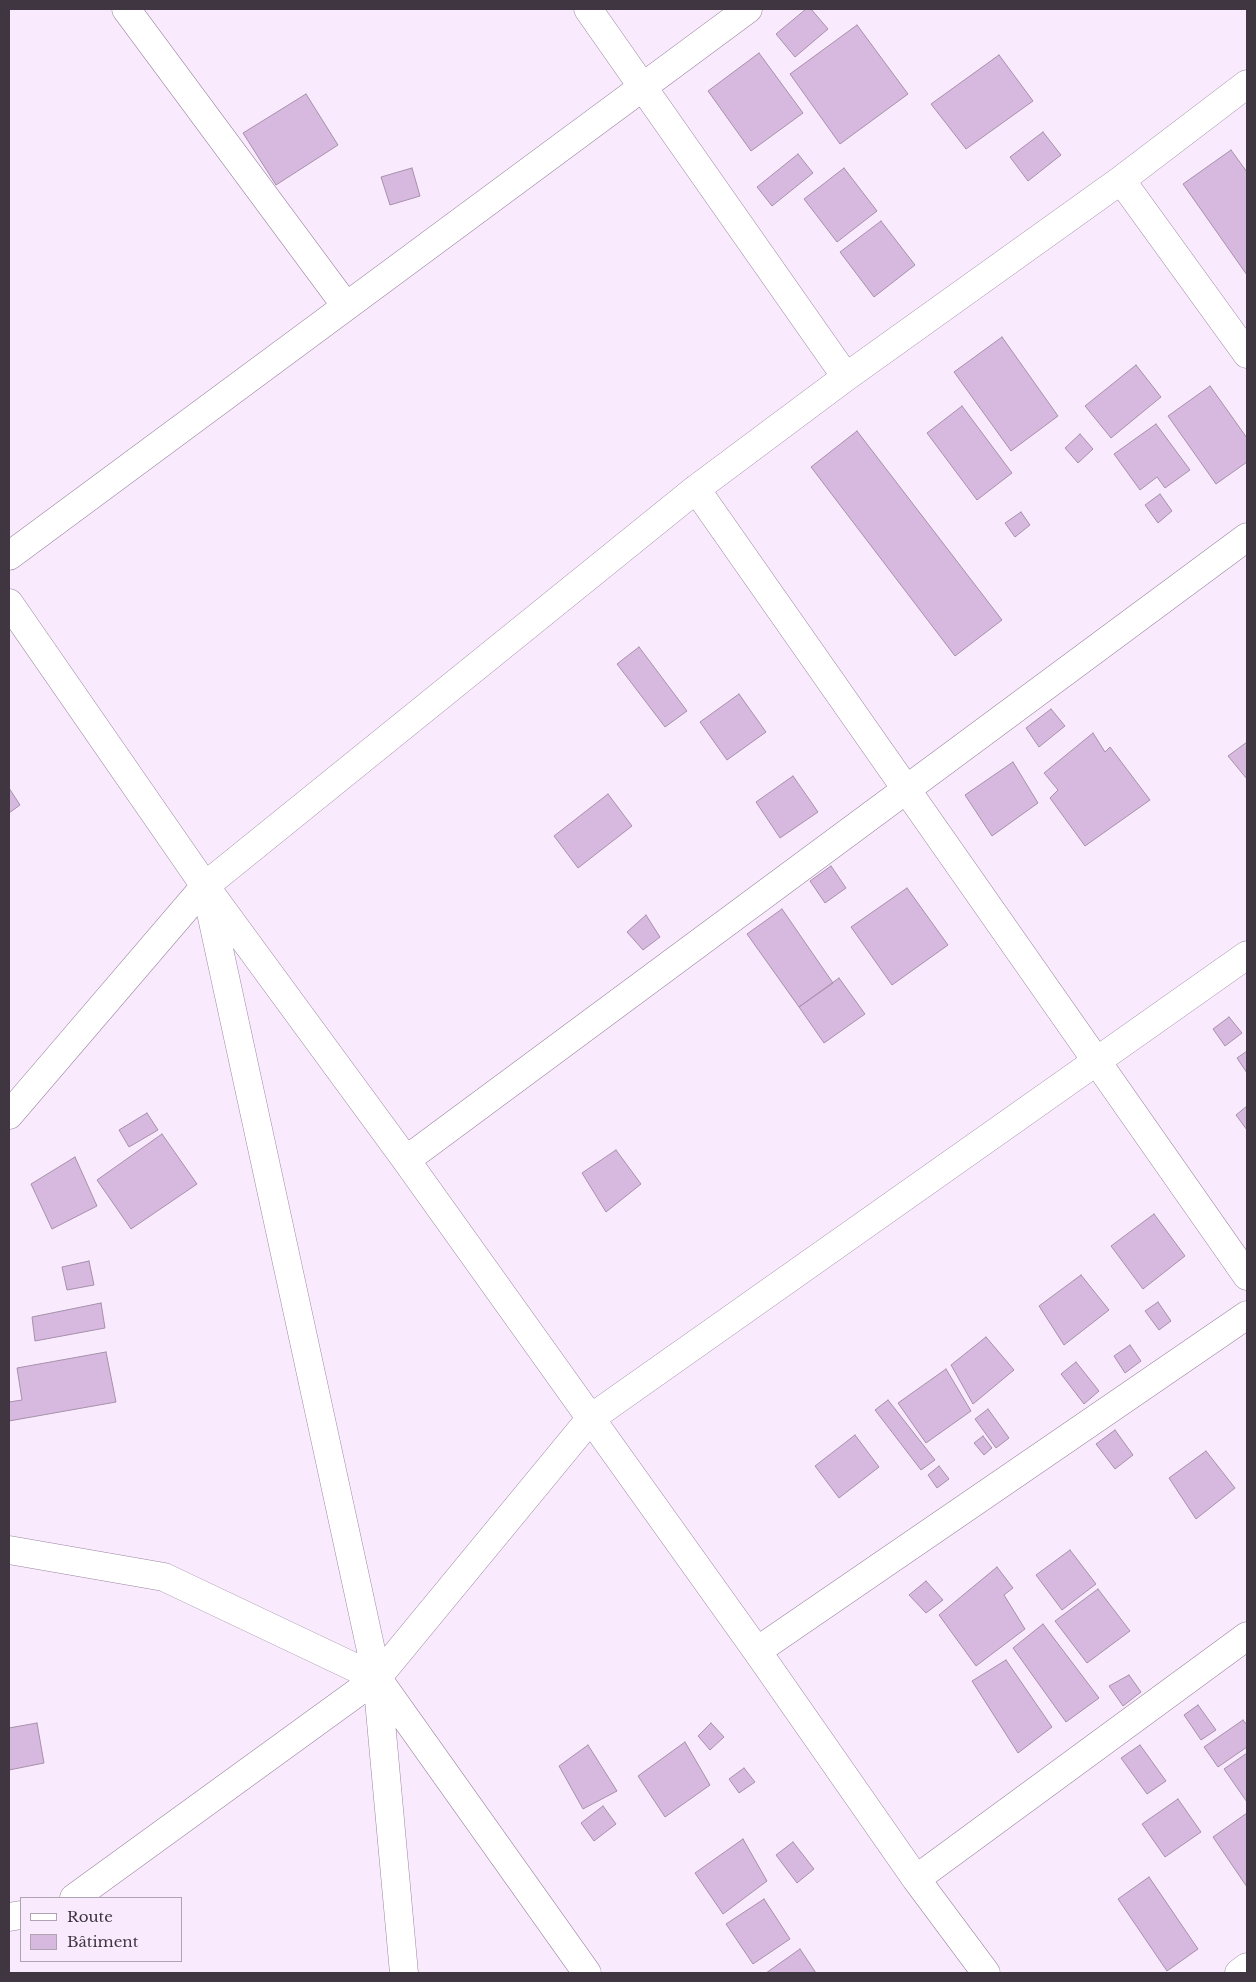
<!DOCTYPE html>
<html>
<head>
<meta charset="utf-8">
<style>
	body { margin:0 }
	#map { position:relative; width:1256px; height:1982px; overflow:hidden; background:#f9ebfd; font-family:"Libre Baskerville",serif }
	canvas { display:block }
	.frame { position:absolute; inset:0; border:10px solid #3f3641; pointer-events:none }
	.legend { position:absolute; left:20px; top:1897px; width:162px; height:65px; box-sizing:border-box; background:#f9ebfd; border:1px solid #afa3b2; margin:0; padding:6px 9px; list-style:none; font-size:15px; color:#3f3641 }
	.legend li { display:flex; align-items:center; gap:10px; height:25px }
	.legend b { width:25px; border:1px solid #afa3b2 }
</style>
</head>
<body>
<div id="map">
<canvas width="1256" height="1982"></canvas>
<div class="frame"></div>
<ul class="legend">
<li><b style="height:6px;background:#fff"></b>Route</li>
<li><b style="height:14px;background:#d7b8df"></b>Bâtiment</li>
</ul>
</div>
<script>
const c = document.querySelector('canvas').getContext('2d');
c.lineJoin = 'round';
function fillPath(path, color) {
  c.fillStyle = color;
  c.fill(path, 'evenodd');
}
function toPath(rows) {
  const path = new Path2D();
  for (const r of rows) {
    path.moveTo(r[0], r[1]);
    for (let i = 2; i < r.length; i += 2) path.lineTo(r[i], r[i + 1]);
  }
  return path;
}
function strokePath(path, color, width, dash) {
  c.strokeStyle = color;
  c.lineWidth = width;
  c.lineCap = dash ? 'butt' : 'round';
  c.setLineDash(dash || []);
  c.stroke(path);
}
const building = toPath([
	[806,9,811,9,828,29,795,57,776,34,806,9],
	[857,25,908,94,840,144,790,74,857,25],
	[759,53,803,113,751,151,708,91,759,53],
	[999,55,1033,101,966,149,931,104,999,55],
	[306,94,338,145,276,185,243,133,306,94],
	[1043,132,1061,155,1028,181,1010,157,1043,132],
	[1231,150,1247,172,1247,275,1183,184,1231,150],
	[798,154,813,173,772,206,757,187,798,154],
	[412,168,420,196,390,205,381,177,412,168],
	[844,168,877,211,837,242,804,199,844,168],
	[881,221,915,265,874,297,840,252,881,221],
	[1002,337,1058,416,1011,451,954,372,1002,337],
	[1136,365,1161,397,1111,438,1085,406,1136,365],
	[1210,386,1247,438,1247,462,1216,484,1168,416,1210,386],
	[962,406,1012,473,977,500,927,433,962,406],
	[1156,424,1190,470,1165,488,1157,477,1140,490,1114,454,1156,424],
	[857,431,1002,620,955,656,811,467,857,431],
	[1080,434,1093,449,1078,463,1065,448,1080,434],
	[1160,494,1172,511,1158,523,1145,505,1160,494],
	[1021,512,1030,525,1015,537,1005,523,1021,512],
	[639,647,687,711,665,727,617,664,639,647],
	[739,694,766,732,727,760,700,722,739,694],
	[1051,709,1065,726,1039,747,1026,728,1051,709],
	[1093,733,1105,752,1110,747,1150,800,1085,846,1050,798,1058,790,1044,773,1093,733],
	[1247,742,1247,779,1228,756,1247,742],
	[1013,762,1038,803,992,836,965,795,1013,762],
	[793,776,818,812,780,838,756,802,793,776],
	[9,788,20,805,9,813,9,788],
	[608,794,632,826,578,868,554,836,608,794],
	[831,866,846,888,825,903,810,881,831,866],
	[907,888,948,945,892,985,851,927,907,888],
	[782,909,833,983,799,1007,747,934,782,909],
	[646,915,660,937,643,950,627,932,646,915],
	[839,978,865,1014,824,1043,799,1007,839,978],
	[1229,1017,1242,1033,1225,1046,1213,1029,1229,1017],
	[1247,1051,1247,1073,1237,1058,1247,1051],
	[1247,1106,1247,1130,1236,1115,1247,1106],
	[147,1113,158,1130,129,1147,119,1130,147,1113],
	[162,1134,197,1184,131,1229,97,1180,162,1134],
	[616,1150,641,1184,606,1212,582,1173,616,1150],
	[75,1157,97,1206,52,1229,31,1184,75,1157],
	[1154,1214,1185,1256,1143,1289,1111,1246,1154,1214],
	[89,1261,94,1285,67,1290,62,1267,89,1261],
	[1081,1275,1109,1310,1064,1345,1039,1306,1081,1275],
	[1158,1302,1171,1321,1159,1330,1145,1311,1158,1302],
	[101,1303,105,1328,35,1341,32,1317,101,1303],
	[986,1337,1014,1370,973,1404,951,1365,986,1337],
	[1130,1345,1141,1361,1125,1373,1114,1356,1130,1345],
	[106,1352,116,1402,9,1421,9,1402,22,1400,17,1368,106,1352],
	[1076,1362,1099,1391,1084,1404,1061,1374,1076,1362],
	[946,1369,971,1411,926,1443,898,1403,946,1369],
	[888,1400,935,1460,921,1470,875,1410,888,1400],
	[988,1409,1009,1438,996,1448,975,1419,988,1409],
	[1115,1430,1133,1455,1115,1469,1096,1444,1115,1430],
	[855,1435,879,1467,839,1498,815,1466,855,1435],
	[983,1436,992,1448,984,1455,974,1443,983,1436],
	[1206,1451,1235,1488,1196,1519,1169,1478,1206,1451],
	[939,1466,949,1479,937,1488,928,1475,939,1466],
	[1070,1550,1096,1584,1062,1610,1036,1575,1070,1550],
	[997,1567,1013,1588,1004,1595,1025,1629,976,1666,939,1615,997,1567],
	[926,1581,943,1600,926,1613,909,1595,926,1581],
	[1098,1589,1130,1631,1087,1663,1055,1621,1098,1589],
	[1043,1624,1099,1698,1066,1722,1013,1648,1043,1624],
	[1006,1660,1052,1727,1018,1753,972,1681,1006,1660],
	[1129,1675,1141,1692,1123,1706,1109,1686,1129,1675],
	[1198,1705,1216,1730,1201,1740,1184,1715,1198,1705],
	[1243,1720,1247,1725,1247,1747,1218,1767,1204,1747,1243,1720],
	[37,1723,44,1763,9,1770,9,1728,37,1723],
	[711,1723,724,1737,710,1750,698,1736,711,1723],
	[685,1742,710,1785,665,1817,638,1776,685,1742],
	[588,1745,617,1791,583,1809,559,1766,588,1745],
	[1140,1745,1166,1781,1147,1794,1121,1758,1140,1745],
	[1247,1753,1247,1802,1224,1769,1247,1753],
	[744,1768,755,1782,739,1793,729,1779,744,1768],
	[1178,1799,1201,1832,1165,1857,1142,1824,1178,1799],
	[603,1806,616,1824,594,1841,581,1823,603,1806],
	[1247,1813,1247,1887,1213,1837,1247,1813],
	[743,1839,767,1881,723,1914,695,1873,743,1839],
	[793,1842,814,1869,797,1883,776,1855,793,1842],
	[1149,1877,1198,1949,1167,1971,1118,1899,1149,1877],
	[764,1899,790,1939,753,1964,726,1924,764,1899],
	[800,1949,816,1973,766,1973,800,1949]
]);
fillPath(building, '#d7b8df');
strokePath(building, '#a690ab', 1);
const street = toPath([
	[126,9,346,306],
	[588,9,846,377],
	[1121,180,1247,354],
	[696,489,1247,1276],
	[9,556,748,9],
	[9,603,205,886,406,1160,757,1651,916,1879,986,1973],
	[207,894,377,1678,404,1973],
	[9,1115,205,886,696,489,846,377,1121,180,1247,84],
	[406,1160,1247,537],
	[9,1550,164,1577,377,1678,591,1418,1247,955],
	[757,1651,1247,1315],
	[378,1679,587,1973],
	[916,1879,1247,1636],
	[74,1898,377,1678],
	[9,1917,21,1915],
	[1239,1973,1247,1967]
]);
strokePath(street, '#9a85a0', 29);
strokePath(street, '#fff', 28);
</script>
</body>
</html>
